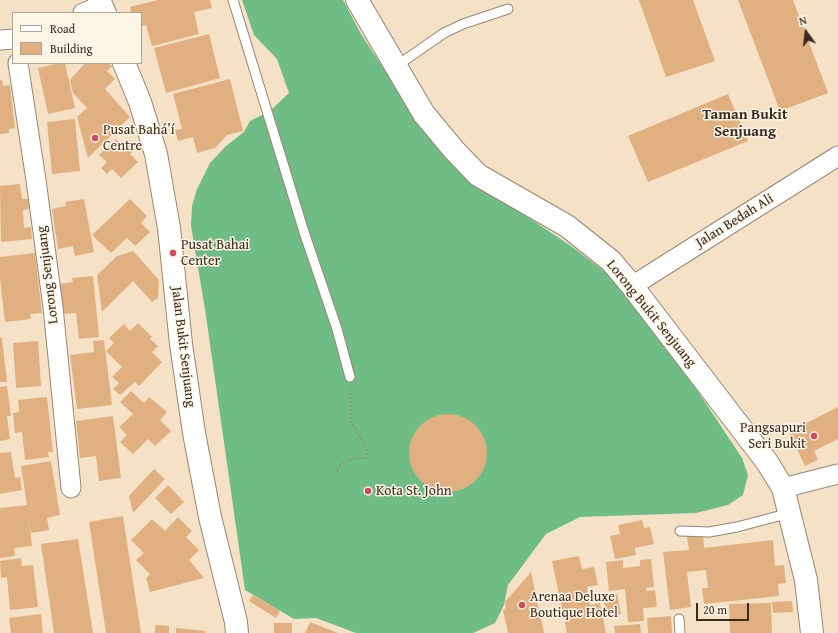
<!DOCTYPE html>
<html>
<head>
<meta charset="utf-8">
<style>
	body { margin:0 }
	#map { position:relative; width:838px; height:633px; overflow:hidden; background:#f5e1c5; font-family:"Gentium Book Plus",serif }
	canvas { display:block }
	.legend { position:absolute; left:12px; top:12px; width:130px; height:52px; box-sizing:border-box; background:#fcf5e5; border:1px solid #afa495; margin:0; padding:5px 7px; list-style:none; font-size:12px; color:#3b2a1e }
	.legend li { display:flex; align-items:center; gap:8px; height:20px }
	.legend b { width:20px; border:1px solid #afa495 }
	.north { position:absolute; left:786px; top:12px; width:40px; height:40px; -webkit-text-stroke:3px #fcf5e5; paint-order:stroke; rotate:345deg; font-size:11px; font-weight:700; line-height:16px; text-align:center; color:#3b2a1e }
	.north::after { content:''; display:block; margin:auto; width:14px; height:18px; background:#3b2a1e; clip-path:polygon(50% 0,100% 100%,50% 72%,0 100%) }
	.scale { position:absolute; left:696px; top:603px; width:53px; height:18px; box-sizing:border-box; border:2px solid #3b2a1e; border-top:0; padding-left:5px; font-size:12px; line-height:14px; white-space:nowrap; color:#3b2a1e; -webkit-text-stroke:3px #fcf5e5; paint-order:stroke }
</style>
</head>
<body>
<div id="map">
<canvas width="838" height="633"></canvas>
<ul class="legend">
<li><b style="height:5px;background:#fff"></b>Road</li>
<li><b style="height:11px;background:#e0b081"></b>Building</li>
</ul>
<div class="north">N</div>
<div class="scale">20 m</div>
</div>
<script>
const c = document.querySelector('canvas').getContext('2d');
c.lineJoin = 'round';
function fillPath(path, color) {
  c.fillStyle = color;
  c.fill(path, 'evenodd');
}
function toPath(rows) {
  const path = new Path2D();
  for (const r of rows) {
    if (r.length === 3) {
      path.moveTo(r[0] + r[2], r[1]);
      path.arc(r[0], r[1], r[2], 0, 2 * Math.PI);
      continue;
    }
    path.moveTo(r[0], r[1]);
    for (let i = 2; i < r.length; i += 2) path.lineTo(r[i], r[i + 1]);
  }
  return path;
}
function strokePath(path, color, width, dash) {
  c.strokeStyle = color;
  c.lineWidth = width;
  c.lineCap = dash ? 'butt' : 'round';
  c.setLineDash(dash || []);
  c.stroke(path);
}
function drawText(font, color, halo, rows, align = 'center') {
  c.font = font + ' "Gentium Book Plus",serif';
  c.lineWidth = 3;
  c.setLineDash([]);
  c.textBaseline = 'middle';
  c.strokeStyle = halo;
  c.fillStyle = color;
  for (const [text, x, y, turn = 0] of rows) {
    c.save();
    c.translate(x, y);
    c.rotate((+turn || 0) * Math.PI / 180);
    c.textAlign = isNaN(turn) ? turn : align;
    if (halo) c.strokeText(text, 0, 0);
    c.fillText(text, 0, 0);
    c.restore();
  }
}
fillPath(toPath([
	[242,0,343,0,361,34,425,132,460,172,571,246,613,278,631,299,697,390,742,458,748,475,743,495,728,505,696,513,580,517,546,534,508,585,504,605,495,623,473,633,356,633,316,618,294,619,245,590,205,309,191,226,192,206,197,189,210,163,226,146,244,132,250,121,270,111,289,93,277,59,254,35]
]), '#70bc85');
fillPath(toPath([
	[158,0,210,0,212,8,194,12,199,34,152,46,146,25,141,26,141,13,131,13,130,7],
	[639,0,693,0,715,61,666,77],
	[738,0,793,0,828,93,780,111],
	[209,34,220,78,166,93,154,48],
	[60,63,65,63,75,108,48,114,38,68],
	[85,63,108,63,112,66,107,71,115,79,105,89,130,117,88,158,77,117,87,108,73,93,70,80],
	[230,79,243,131,227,135,215,148,197,153,193,137,178,141,175,130,182,129,173,94],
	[0,80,2,80,3,86,10,85,15,128,9,129,9,133,0,134],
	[728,94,748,141,648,182,628,136],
	[75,119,80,171,52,174,47,122],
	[116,139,123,146,129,140,136,148,130,154,138,162,121,178,112,169,107,174,101,168,107,162,99,155],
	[20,184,22,199,28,199,29,209,23,210,24,228,31,227,32,239,1,242,0,186],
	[84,199,94,252,75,256,73,246,58,249,52,209,66,206,65,202],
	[130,199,147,216,141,223,150,232,135,246,127,238,111,253,92,235],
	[133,251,159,280,158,298,152,302,133,281,102,312,97,275,117,256],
	[35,253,42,313,30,314,31,319,5,322,0,279,0,257],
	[93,276,99,337,79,339,76,313,63,314,60,284,73,282,72,278],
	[138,323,152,337,150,339,158,346,152,352,162,362,139,386,135,382,120,395,113,389,119,383,112,377,122,367,106,351,114,343,109,338,124,324,130,331],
	[0,338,2,338,7,382,0,382],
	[104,340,112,405,77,409,70,355,94,352,93,341],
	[38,341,41,386,16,388,13,343],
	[7,386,11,416,7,416,10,439,0,441,0,387],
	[131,391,144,403,149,397,167,412,160,420,171,431,155,446,148,439,133,454,120,442,127,435,119,427,133,414,120,402],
	[47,397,53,452,48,452,49,457,25,460,22,432,15,433,13,413,19,412,18,400],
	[838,407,838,439,814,451,818,460,805,466,789,432],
	[448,453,39],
	[113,416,121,478,99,481,96,456,80,458,76,421],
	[11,452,15,478,20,477,22,490,0,494,0,453],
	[51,461,60,515,47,518,49,530,31,533,28,514,32,546,14,548,15,556,0,558,0,508,27,505,21,466],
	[154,469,165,479,133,513,129,496],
	[168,485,184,502,171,514,155,498],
	[123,516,141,633,106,633,89,522],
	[178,517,192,531,186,537,199,550,189,560,204,578,150,592,146,578,150,574,136,560,144,553,131,540,152,519,165,531],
	[642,520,644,528,650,527,654,544,635,548,636,555,615,559,610,536,620,534,618,525],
	[703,535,704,548,773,540,775,566,784,565,786,583,778,584,779,596,704,604,702,588,708,588,706,570,687,572,691,607,670,610,663,552,689,550,687,537],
	[78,539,93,633,54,633,41,544],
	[579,556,582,569,594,567,598,585,587,587,590,605,600,603,606,633,567,633,552,561],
	[21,558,22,566,33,565,38,607,10,610,7,577,1,578,0,561],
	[651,559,654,587,646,588,646,591,655,590,657,607,643,608,644,621,628,622,625,589,609,591,606,562,623,560,623,568,640,566,640,560],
	[531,572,544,633,508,633,503,610,506,608,505,602],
	[617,594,621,614,606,617,603,596],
	[253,595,280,611,276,618,249,601],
	[792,601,793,612,773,613,772,602],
	[771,603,772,633,730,633,729,604],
	[41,614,43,633,11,633,9,618],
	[671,616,672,633,648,633,647,618],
	[310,622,338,633,305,633],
	[274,623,292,623,292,633,274,633],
	[640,624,641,633,615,633,614,626],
	[155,625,169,626,169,633,155,633],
	[176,628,205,631,205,633,176,633]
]), '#e0b081');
const service = toPath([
	[233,0,304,232,337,329,350,377],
	[395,67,444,33,463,24,508,9],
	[680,531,709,532,737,527,790,513],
	[679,619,680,633]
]);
const minor = toPath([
	[83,13,102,6],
	[0,40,13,39],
	[18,63,36,180,53,307,71,488],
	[632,286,838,156],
	[783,488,838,474]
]);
const primary = toPath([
	[99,0,105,13],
	[357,0,424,114,454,150,478,175,567,226,611,261,632,286,767,462,783,488,806,580,812,633],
	[124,63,140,102,156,154,169,228,181,344,194,433,210,517,236,622,237,633]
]);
strokePath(service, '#988672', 11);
strokePath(minor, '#988672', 21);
strokePath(primary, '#988672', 24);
strokePath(toPath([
	[338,471,336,468,352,459,366,458,367,449,351,422,350,389]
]), '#988672', 2.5, [1, 3]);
strokePath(service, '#fff', 9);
strokePath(minor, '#fff', 19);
strokePath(primary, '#fff', 22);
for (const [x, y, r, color] of [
	[95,138,4,"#d1495b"],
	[173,253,4,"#d1495b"],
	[814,436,4,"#d1495b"],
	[368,491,4,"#d1495b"],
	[522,605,4,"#d1495b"]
]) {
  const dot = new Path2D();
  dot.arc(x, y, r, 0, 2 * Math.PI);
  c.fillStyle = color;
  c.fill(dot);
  strokePath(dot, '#fcf5e5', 1.5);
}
drawText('14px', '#3b2a1e', '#fcf5e5', [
	["Pusat Bahá’í",103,130],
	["Centre",103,146],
	["Pusat Bahai",181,245],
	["Center",181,261],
	["Pangsapuri",806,428,"right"],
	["Seri Bukit",806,444,"right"],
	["Kota St. John",376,491],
	["Arenaa Deluxe",530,597],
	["Boutique Hotel",530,613]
], 'left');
drawText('14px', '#3b2a1e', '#fcf5e5', [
	["Jalan Bedah Ali",735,221,-32],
	["Lorong Senjuang",48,275,-97],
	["Lorong Bukit Senjuang",651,314,51],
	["Jalan Bukit Senjuang",183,347,83]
]);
drawText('bold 15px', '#3b2a1e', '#fcf5e5', [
	["Taman Bukit",745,115],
	["Senjuang",745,132]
]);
</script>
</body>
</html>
